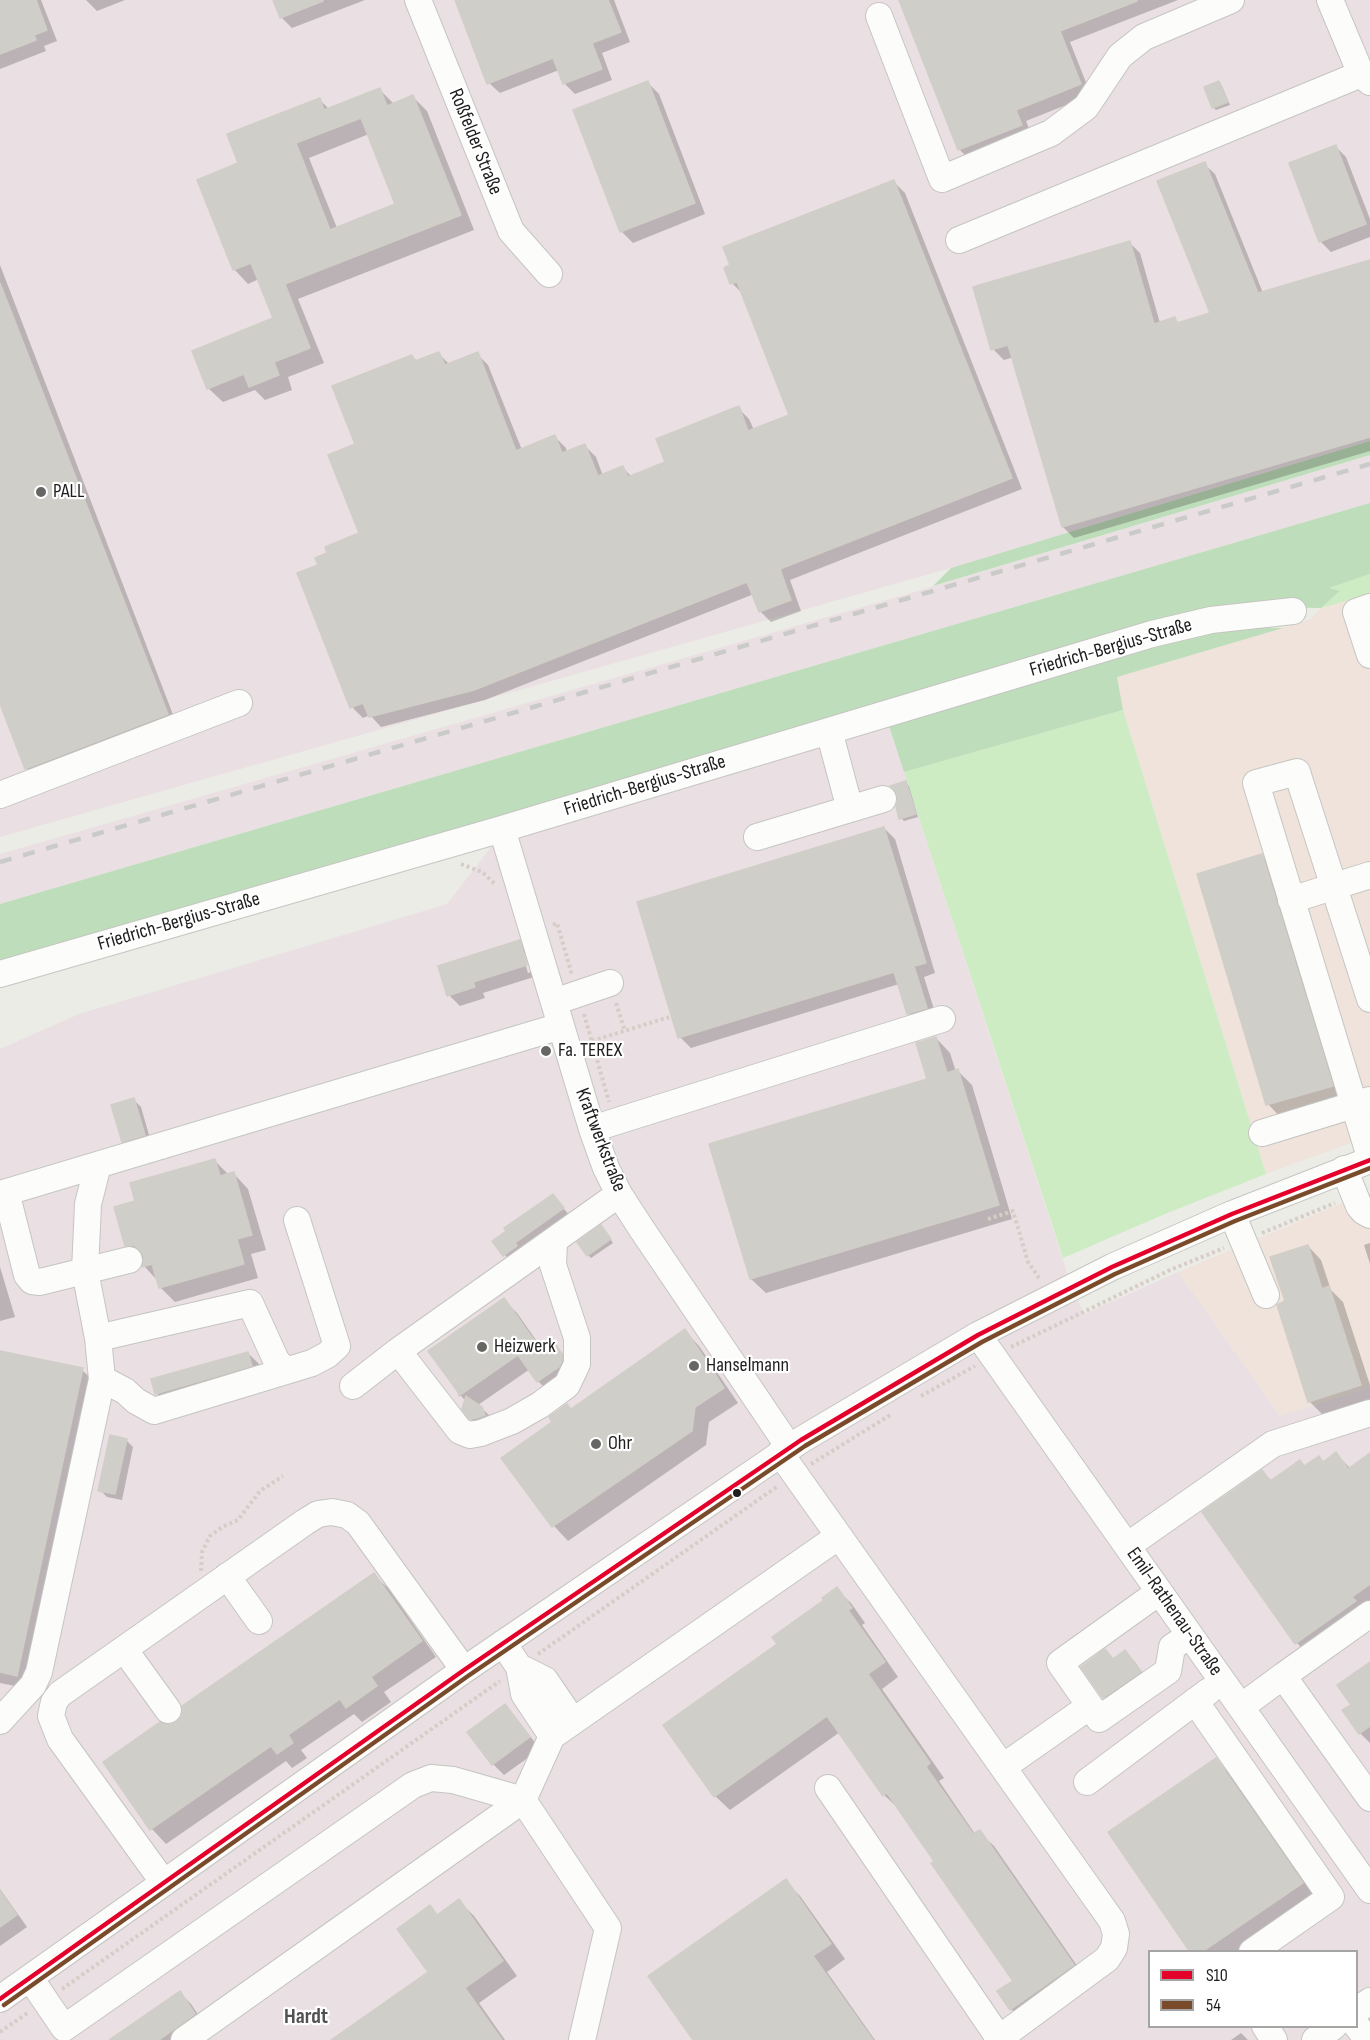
<!DOCTYPE html>
<html>
<head>
<meta charset="utf-8">
<style>
	body { margin:0 }
	#map { position:relative; width:1370px; height:2040px; overflow:hidden; background:#ecece6; font-family:"Sofia Sans Condensed",sans-serif }
	canvas { display:block }
	.legend { position:absolute; left:1148px; top:1950px; width:210px; height:78px; box-sizing:border-box; background:#fff; border:2px solid #a5a5a5; margin:0; padding:8px 10px; list-style:none; font-size:18px; color:#1e1e1e }
	.legend li { display:flex; align-items:center; gap:12px; height:30px }
	.legend b { width:30px; border:2px solid #a5a5a5 }
</style>
</head>
<body>
<div id="map">
<canvas width="1370" height="2040"></canvas>
<ul class="legend">
<li><b style="height:8px;background:#e4002b"></b>S10</li>
<li><b style="height:8px;background:#7a4b2a"></b>54</li>
</ul>
</div>
<script>
const c = document.querySelector('canvas').getContext('2d');
c.lineJoin = 'round';
function fillPath(path, color) {
  c.fillStyle = color;
  c.fill(path, 'evenodd');
}
function toPath(rows) {
  const path = new Path2D();
  for (const r of rows) {
    path.moveTo(r[0], r[1]);
    for (let i = 2; i < r.length; i += 2) path.lineTo(r[i], r[i + 1]);
  }
  return path;
}
function strokePath(path, color, width, dash) {
  c.strokeStyle = color;
  c.lineWidth = width;
  c.lineCap = dash ? 'butt' : 'round';
  c.setLineDash(dash || []);
  c.stroke(path);
}
function drawText(font, color, halo, rows, align = 'center') {
  c.font = font + ' "Sofia Sans Condensed",sans-serif';
  c.lineWidth = 4.5;
  c.setLineDash([]);
  c.textBaseline = 'middle';
  c.strokeStyle = halo;
  c.fillStyle = color;
  for (const [text, x, y, turn = 0] of rows) {
    c.save();
    c.translate(x, y);
    c.rotate((+turn || 0) * Math.PI / 180);
    c.textAlign = isNaN(turn) ? turn : align;
    if (halo) c.strokeText(text, 0, 0);
    c.fillText(text, 0, 0);
    c.restore();
  }
}
fillPath(toPath([
	[1370,594,1370,1136,1266,1174,1123,710,1117,677,1311,619,1321,608],
	[1370,1194,1370,1387,1280,1416,1178,1272,1338,1205]
]), '#efe3db');
fillPath(toPath([
	[0,0,1370,0,1370,441,951,568,0,837],
	[1370,455,1370,503,0,904,0,854,911,593],
	[889,726,1072,1288,1084,1314,1178,1272,1280,1416,1370,1387,1370,2040,0,2040,0,1049,79,1014,447,904,495,842],
	[1150,1952,1356,1952,1356,2026,1150,2026]
]), '#eadfe3');
fillPath(toPath([
	[1370,574,1370,594,1321,608,1339,592,1328,588],
	[1123,710,1266,1174,1165,1214,1063,1258,904,772]
]), '#ceecc3');
fillPath(toPath([
	[1370,441,1370,455,933,586,951,568],
	[1370,503,1370,574,1329,588,1340,591,1321,608,1266,607,0,964,0,904],
	[1225,627,1283,628,1117,677,1123,710,904,772,889,726]
]), '#beddba');
fillPath(toPath([
	[0,0,41,0,57,41,44,46,46,51,0,69],
	[86,0,125,0,97,11],
	[274,0,365,0,292,28,281,17],
	[456,0,614,0,630,42,602,53,612,80,575,94,564,83,559,70,500,93,489,83],
	[907,0,1178,0,1070,42,1091,95,1026,121,1032,136,970,160,959,149],
	[648,83,659,94,705,214,633,243,622,232,575,111],
	[1219,83,1222,86,1230,105,1216,110,1213,107],
	[379,89,394,104,413,97,427,111,474,230,298,299,324,363,288,377,292,390,265,400,255,390,223,402,208,388,275,319,259,279,248,284,234,269,240,164,319,99,329,109],
	[369,134,397,205,337,228,309,158],
	[1335,146,1346,157,1370,219,1370,237,1331,252,1320,241],
	[1204,164,1215,174,1263,293,1370,261,1370,451,1074,538,1063,527,1014,357,1004,360,993,349,1129,242,1140,253,1160,323,1175,319,1180,324,1212,314],
	[894,182,905,193,1022,489,790,580,801,611,771,622,760,611,754,594,485,700,381,727,370,715,363,718,352,707,320,566,361,534,357,445,412,356,418,362,439,354,450,365,477,354,488,365,522,450,555,437,566,448,567,453,585,446,596,457,603,476,623,468,632,477,667,463,738,408,749,419,754,430,791,415,743,294,732,283],
	[0,265,177,725,37,779,26,768,0,700],
	[906,783,909,786,918,817,904,821,901,818],
	[884,828,895,839,935,973,924,977,937,1019,919,1024,908,1013,899,984,691,1048,680,1037],
	[1262,856,1276,871,1346,1100,1282,1119,1268,1104],
	[519,941,530,952,537,976,483,993,485,998,460,1006,449,995],
	[522,953,525,953,531,972,528,973],
	[936,1038,950,1053,956,1072,958,1071,972,1085,1012,1219,766,1293,751,1279,711,1145,929,1080],
	[134,1100,141,1107,151,1142,131,1148,124,1141],
	[215,1161,229,1175,234,1174,248,1189,266,1250,251,1254,258,1278,175,1302,160,1287,158,1281,144,1266,145,1260,141,1260,126,1245],
	[553,1196,570,1216,511,1262,494,1242],
	[604,1230,613,1243,591,1258,588,1255],
	[1370,1243,1370,1264,1364,1245],
	[1308,1246,1321,1260,1331,1290,1343,1302,1370,1385,1370,1400,1323,1415,1309,1401,1286,1302],
	[0,1267,15,1317,0,1321],
	[504,1300,517,1313,543,1350,553,1343,566,1357,552,1395,538,1381,530,1369,478,1405,489,1415,491,1422,478,1425,470,1418,466,1401,460,1395,460,1391],
	[685,1331,699,1346,738,1403,709,1422,706,1445,568,1541,554,1526,503,1459],
	[0,1352,82,1370,97,1384,31,1689,0,1683],
	[248,1353,259,1364,262,1376,168,1405,157,1394,153,1380],
	[126,1440,133,1447,122,1500,107,1497,100,1490],
	[1336,1454,1351,1469,1370,1455,1370,1608,1311,1657,1297,1643,1204,1512,1262,1472,1272,1481,1305,1468,1324,1463],
	[374,1575,389,1589,436,1657,384,1692,391,1702,362,1722,354,1714,301,1750,307,1758,292,1768,286,1761,166,1844,152,1829,105,1762,177,1724],
	[836,1589,851,1603,865,1623,862,1625,898,1677,882,1689,944,1778,939,1781,975,1834,979,1832,994,1846,1087,1980,1025,2023,1011,2009,1015,1981,899,1809,884,1795,840,1732,730,1810,715,1796,779,1645],
	[1105,1651,1114,1660,1125,1652,1135,1662,1149,1682,1114,1707,1104,1697],
	[1370,1664,1370,1743,1360,1733,1353,1705],
	[504,1706,515,1717,540,1749,504,1775,493,1764,469,1732],
	[1216,1760,1230,1774,1315,1897,1236,1952,1192,1952],
	[785,1881,800,1896,845,1959,827,1972,875,2040,695,2040],
	[0,1889,27,1927,0,1946],
	[459,1901,474,1916,517,1976,479,2003,505,2040,334,2040,430,1972,430,1907,439,1916],
	[180,1993,191,2004,205,2025,184,2040,117,2040],
	[1241,2033,1248,2040,1231,2040]
]), '#0003');
const building = toPath([
	[0,0,36,0,47,30,34,35,36,40,0,54,0,0],
	[273,0,323,0,323,1,280,18,273,0],
	[455,0,608,0,621,32,592,43,602,69,563,84,553,58,487,84,455,0],
	[899,0,1137,0,1137,1,1060,31,1081,84,1016,110,1022,125,958,150,899,0],
	[648,81,695,203,620,232,573,110,648,81],
	[1219,81,1228,102,1212,108,1204,87,1219,81],
	[380,88,387,106,413,95,461,215,285,284,310,348,274,362,279,375,249,387,244,374,207,389,192,351,273,318,251,263,233,270,197,180,238,163,227,134,320,98,324,110,380,88],
	[361,118,395,204,330,230,296,143,361,118],
	[1336,145,1366,224,1319,242,1289,163,1336,145],
	[1205,162,1258,293,1370,260,1370,437,1062,527,1008,345,991,350,973,287,1130,241,1154,324,1175,317,1177,323,1210,313,1157,181,1205,162],
	[894,180,1012,478,780,569,791,600,759,612,747,582,474,690,369,717,363,703,350,708,297,573,318,565,315,558,327,553,325,547,359,533,328,455,355,444,332,386,412,355,415,361,439,352,445,365,478,352,516,451,555,435,562,453,585,444,598,476,623,466,628,477,665,462,656,439,739,406,748,431,789,415,737,282,730,284,724,268,730,265,723,247,894,180],
	[0,283,168,714,25,769,0,704,0,283],
	[906,781,916,814,899,819,896,806,898,802,897,794,890,786,906,781],
	[884,827,926,963,914,966,927,1008,907,1014,894,972,678,1038,637,902,884,827],
	[1262,854,1333,1086,1266,1105,1197,874,1262,854],
	[520,940,527,965,473,982,475,987,447,996,438,966,520,940],
	[936,1037,947,1073,958,1069,999,1205,750,1279,709,1144,927,1079,916,1043,936,1037],
	[134,1098,145,1135,122,1142,111,1105,134,1098],
	[215,1159,220,1176,234,1172,252,1235,237,1239,244,1264,159,1288,152,1264,142,1267,144,1257,140,1250,133,1245,125,1246,114,1207,135,1201,130,1183,215,1159],
	[553,1194,564,1208,515,1243,517,1246,503,1256,492,1241,506,1231,504,1228,553,1194],
	[601,1225,611,1239,587,1256,577,1242,601,1225],
	[1308,1245,1322,1289,1329,1286,1361,1385,1308,1402,1277,1305,1285,1301,1270,1257,1308,1245],
	[504,1298,541,1350,553,1341,562,1354,562,1361,559,1367,537,1382,518,1355,459,1396,458,1392,428,1351,504,1298],
	[685,1329,724,1388,695,1407,692,1431,552,1527,501,1458,552,1422,549,1417,567,1404,571,1409,685,1329],
	[0,1351,83,1368,17,1676,0,1672,0,1351],
	[248,1352,252,1366,155,1394,151,1379,248,1352],
	[466,1396,482,1407,485,1415,477,1418,469,1419,462,1409,466,1396],
	[110,1435,127,1439,115,1494,98,1491,110,1435],
	[1336,1452,1348,1469,1370,1453,1370,1584,1352,1597,1356,1601,1295,1644,1202,1512,1262,1470,1270,1481,1300,1460,1304,1466,1319,1456,1323,1462,1336,1452],
	[374,1573,422,1641,371,1677,377,1686,346,1708,340,1699,288,1735,293,1743,277,1754,271,1746,150,1830,103,1762,160,1722,169,1725,176,1722,182,1716,182,1706,374,1573],
	[837,1587,852,1608,848,1610,885,1662,868,1674,930,1763,926,1767,973,1834,980,1830,1074,1965,1010,2010,997,1991,1013,1981,931,1863,934,1861,887,1793,883,1796,827,1716,714,1797,663,1725,777,1644,772,1637,824,1600,822,1598,837,1587],
	[1105,1649,1113,1659,1125,1650,1141,1672,1103,1698,1081,1667,1105,1649],
	[1370,1662,1370,1726,1359,1734,1342,1710,1351,1705,1337,1685,1370,1662],
	[505,1704,530,1737,492,1765,467,1732,505,1704],
	[1216,1758,1303,1883,1202,1952,1190,1952,1108,1832,1216,1758],
	[786,1879,831,1944,813,1956,873,2040,693,2040,648,1976,786,1879],
	[0,1891,17,1915,0,1927,0,1891],
	[459,1899,503,1961,465,1988,502,2040,331,2040,428,1972,397,1929,430,1905,437,1915,459,1899],
	[180,1991,195,2014,159,2040,109,2040,180,1991]
]);
fillPath(building, '#cfcec9');
strokePath(building, '#d0cec7', 1.5);
const minor = toPath([
	[418,0,511,231,549,274],
	[1330,0,1361,74,1370,82],
	[879,16,942,179,1051,133,1086,107,1120,56,1144,37,1231,0],
	[959,240,1361,74],
	[1370,607,1356,612,1370,655],
	[829,731,850,809],
	[0,795,239,703],
	[502,829,592,1129,606,1168,619,1194,641,1228,789,1447],
	[757,837,883,799],
	[1291,900,1370,875],
	[0,974,502,829,1152,634,1211,620,1293,611],
	[1370,999,1297,772,1256,783,1370,1157],
	[554,1002,610,983],
	[592,1129,942,1019],
	[1262,1133,1370,1100],
	[1344,1169,1359,1206,1363,1211,1370,1215],
	[6,1192,27,1275,32,1281,40,1282,129,1260],
	[0,1194,561,1026],
	[1232,1214,1266,1295],
	[978,1335,1370,1890],
	[98,1338,250,1303,276,1360,285,1371],
	[398,1351,460,1431,470,1435,481,1433,512,1421,540,1405,567,1385,577,1364,577,1338,553,1265,554,1241],
	[102,1379,125,1391,136,1401,154,1411,312,1363,327,1355,337,1346,297,1220],
	[353,1386,398,1351,619,1194],
	[780,1453,1112,1921,1116,1934,1114,1948,1107,1959,997,2040],
	[1127,1546,1273,1444,1370,1413],
	[227,1576,259,1621],
	[1159,1592,1060,1663,1099,1719,1168,1671,1172,1647,1190,1635],
	[1370,1614,1283,1676,1370,1798],
	[503,1643,519,1667,524,1694,552,1736],
	[124,1649,168,1710],
	[519,1667,545,1680,573,1721],
	[1195,1701,1331,1897,1252,1952],
	[1241,1707,1283,1676],
	[0,1721,33,1685,39,1672,102,1379,98,1338,85,1271,88,1204,98,1165],
	[1003,1767,1090,1706],
	[1087,1782,1209,1691],
	[828,1788,999,2038],
	[164,1883,60,1739,51,1716,54,1702,60,1694,305,1522,318,1514,332,1512,347,1515,358,1523,464,1670],
	[30,1978,64,2028,413,1785,431,1778,453,1780,523,1800],
	[0,1999,464,1670,801,1440,978,1335,1112,1267,1232,1214,1370,1160],
	[1356,2011,1370,2001],
	[1356,2025,1368,2040],
	[1265,2026,1274,2040],
	[184,2040,523,1800],
	[582,2040,608,1928,523,1800,552,1736,839,1536],
	[1315,2040,1334,2026]
]);
strokePath(minor, '#c5c5c2', 28);
strokePath(toPath([
	[461,864,482,872,495,884],
	[553,925,557,923,572,975],
	[616,1003,625,1031],
	[584,1014,609,1102],
	[592,1041,669,1017],
	[988,1219,1013,1211,1028,1262,1039,1278],
	[1262,1233,1335,1203],
	[1011,1347,1170,1270,1224,1248],
	[921,1396,975,1366],
	[811,1464,892,1414],
	[201,1571,202,1552,210,1536,222,1527,238,1520,260,1491,283,1476],
	[538,1654,778,1486],
	[62,1989,500,1681],
	[0,2032,29,2012]
]), '#d7ccc6', 4, [3, 3]);
strokePath(minor, '#fcfcfb', 26);
strokePath(toPath([
	[0,862,1370,464]
]), '#cacac9', 4.5, [12, 12]);
strokePath(toPath([
	[0,1999,464,1670,801,1440,978,1335,1112,1267,1232,1214,1370,1160]
]), '#e4002b', 4.5);
strokePath(toPath([
	[4,2005,468,1676,805,1446,982,1342,1115,1274,1235,1221,1370,1168]
]), '#7a4b2a', 4.5);
for (const [x, y, r, color] of [
	[41,492,6,"#666664"],
	[546,1051,6,"#666664"],
	[482,1347,6,"#666664"],
	[694,1366,6,"#666664"],
	[596,1444,6,"#666664"],
	[737,1493,5,"#1e1e1e"]
]) {
  const dot = new Path2D();
  dot.arc(x, y, r, 0, 2 * Math.PI);
  c.fillStyle = color;
  c.fill(dot);
  strokePath(dot, '#fff', 2);
}
drawText('20px', '#1e1e1e', '#fff', [
	["Roßfelder Straße",475,142,68],
	["Friedrich-Bergius-Straße",1111,648,-16],
	["Friedrich-Bergius-Straße",645,786,-17],
	["Friedrich-Bergius-Straße",179,922,-16],
	["Kraftwerkstraße",600,1140,69],
	["Emil-Rathenau-Straße",1174,1612,55]
]);
drawText('20px', '#1e1e1e', '#fff', [
	["PALL",53,492],
	["Fa. TEREX",558,1051],
	["Heizwerk",494,1347],
	["Hanselmann",706,1366],
	["Ohr",608,1444]
], 'left');
drawText('bold 22px', '#515151', '#fff', [
	["Hardt",306,2017]
]);
</script>
</body>
</html>
